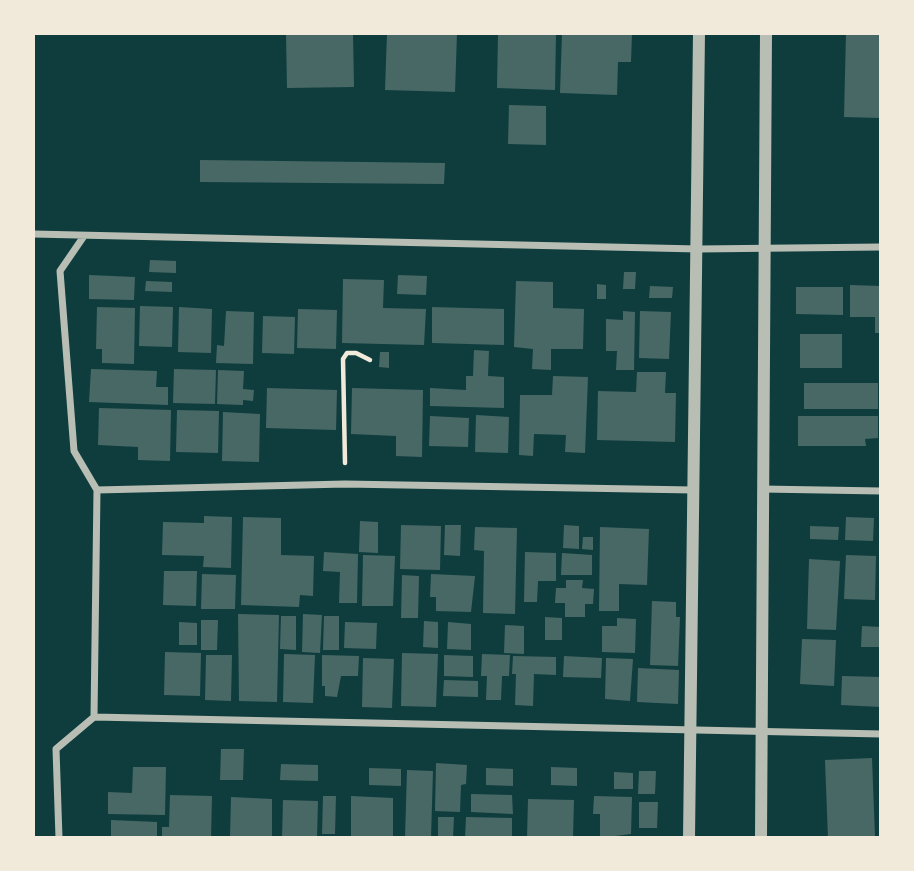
<!DOCTYPE html>
<html>
<head>
<meta charset="utf-8">
<style>
	body { margin:0 }
	#map { position:relative; width:914px; height:871px; overflow:hidden; background:#0f3d3e; font-family:Helvetica,sans-serif }
	canvas { display:block }
	.frame { position:absolute; inset:0; border:35px solid #f1e9da; pointer-events:none }
</style>
</head>
<body>
<div id="map">
<canvas width="914" height="871"></canvas>
<div class="frame"></div>
</div>
<script>
const c = document.querySelector('canvas').getContext('2d');
c.lineJoin = 'round';
function fillPath(path, color) {
  c.fillStyle = color;
  c.fill(path, 'evenodd');
}
function toPath(rows) {
  const path = new Path2D();
  for (const r of rows) {
    path.moveTo(r[0], r[1]);
    for (let i = 2; i < r.length; i += 2) path.lineTo(r[i], r[i + 1]);
  }
  return path;
}
function strokePath(path, color, width, dash) {
  c.strokeStyle = color;
  c.lineWidth = width;
  c.lineCap = dash ? 'butt' : 'round';
  c.setLineDash(dash || []);
  c.stroke(path);
}
fillPath(toPath([
	[286,33,353,33,354,87,287,88],
	[387,33,457,33,455,92,385,90],
	[498,33,556,33,555,90,497,88],
	[562,33,632,33,631,62,618,62,617,95,560,93],
	[846,33,881,33,881,118,844,117],
	[509,105,546,106,546,145,508,144],
	[200,160,445,163,444,184,200,182],
	[150,260,176,261,176,273,149,272],
	[624,272,636,272,635,289,623,289],
	[89,275,135,277,134,300,89,299],
	[398,275,427,276,426,295,397,294],
	[343,279,384,280,383,308,426,309,424,345,342,343],
	[146,281,172,282,172,292,145,291],
	[516,281,553,282,553,308,584,309,583,349,551,349,551,370,532,369,533,349,514,347],
	[597,284,606,285,606,299,597,299],
	[850,285,881,286,881,333,875,333,875,317,850,317],
	[650,286,673,287,672,298,649,298],
	[796,287,843,287,843,315,796,314],
	[140,306,173,307,172,347,139,346],
	[97,307,135,308,134,364,102,363,102,349,96,349],
	[179,307,212,309,211,353,178,352],
	[432,307,504,309,504,345,432,343],
	[298,309,337,310,336,349,297,348],
	[226,311,254,312,253,364,216,363,217,345,224,346],
	[623,311,635,312,634,370,616,370,617,351,606,351,606,319,623,320],
	[640,311,671,312,669,359,639,358],
	[263,316,295,317,294,354,262,353],
	[800,334,842,334,842,368,800,368],
	[474,350,489,351,488,376,504,377,504,408,430,406,430,388,466,390,466,376,473,376],
	[380,352,389,352,389,368,379,367],
	[91,369,157,371,156,387,168,387,168,405,89,402],
	[174,369,216,370,215,404,173,403],
	[218,370,244,371,243,389,254,390,253,401,243,400,243,405,217,404],
	[637,372,666,372,665,393,676,393,675,442,597,440,598,391,636,392],
	[553,376,588,377,585,453,565,452,566,435,534,434,533,456,519,455,520,395,552,395],
	[804,383,878,383,878,409,804,409],
	[267,388,337,390,336,430,266,428],
	[352,388,423,390,422,457,396,456,396,436,351,434],
	[99,408,171,410,170,461,138,460,138,447,98,445],
	[177,410,219,411,218,453,176,452],
	[223,412,260,414,259,462,222,461],
	[476,415,509,417,508,453,475,452],
	[430,416,469,418,468,447,429,446],
	[798,416,878,416,878,438,865,439,866,446,798,446],
	[204,516,232,517,231,568,203,567,204,556,162,555,163,522,204,523],
	[243,517,281,518,281,555,314,556,313,596,300,595,299,607,241,605],
	[846,517,874,518,873,541,845,540],
	[360,521,378,522,378,553,359,552],
	[401,525,441,526,440,570,400,569],
	[445,525,461,525,460,556,444,555],
	[564,525,579,526,579,549,563,548],
	[810,526,839,527,838,540,810,539],
	[475,527,517,528,515,614,483,613,484,551,474,550],
	[600,527,649,529,647,585,619,584,619,611,599,611],
	[583,537,593,537,593,550,582,549],
	[324,552,358,554,357,603,339,603,340,572,323,571],
	[525,552,556,553,556,581,538,581,537,602,524,602],
	[562,553,592,555,592,575,561,575],
	[363,555,395,556,393,606,362,606],
	[846,555,876,556,875,600,844,599],
	[809,559,840,561,836,630,807,629],
	[164,571,197,571,196,606,163,605],
	[202,574,236,575,235,609,201,609],
	[431,574,475,576,471,612,436,611,436,597,430,597],
	[402,575,419,576,418,618,401,618],
	[566,580,583,580,582,588,594,589,593,604,585,604,585,617,565,617,565,603,555,603,556,588,566,588],
	[652,601,676,602,676,617,680,617,678,666,650,665],
	[238,614,279,615,277,702,239,701],
	[303,614,322,615,320,653,302,652],
	[281,616,296,616,296,650,280,649],
	[324,616,339,616,339,650,323,650],
	[545,617,562,618,562,640,545,640],
	[617,618,636,619,635,653,602,652,602,626,617,626],
	[201,620,218,620,217,650,201,650],
	[424,621,438,622,438,648,423,647],
	[179,622,197,623,197,645,179,645],
	[345,622,377,623,376,649,344,648],
	[448,622,471,624,471,650,447,649],
	[505,625,524,626,524,654,504,653],
	[862,626,881,627,881,647,861,647],
	[802,639,836,640,834,686,800,684],
	[165,652,201,653,200,696,164,695],
	[402,653,438,654,436,707,401,706],
	[284,654,315,655,313,703,283,702],
	[482,654,510,655,509,676,502,676,501,700,486,700,487,676,481,676],
	[206,655,232,655,231,701,205,700],
	[322,655,359,656,358,676,341,676,337,697,325,696,325,686,322,686],
	[444,655,473,656,473,677,444,676],
	[513,656,556,657,556,675,534,674,533,706,515,705,516,674,512,674],
	[564,656,602,658,601,678,563,677],
	[363,658,394,659,392,708,362,707],
	[606,658,633,659,630,701,605,699],
	[638,668,679,670,678,704,637,702],
	[842,676,881,677,881,707,841,705],
	[444,680,478,681,478,697,443,696],
	[221,749,244,749,243,780,220,780],
	[872,758,875,837,828,838,825,760],
	[436,763,467,765,466,784,461,785,460,812,435,811],
	[281,764,318,765,318,781,280,780],
	[133,767,166,767,165,815,108,814,108,792,132,793],
	[551,767,577,768,577,786,551,785],
	[369,768,401,769,401,786,369,785],
	[486,768,513,769,513,786,486,785],
	[407,770,433,771,431,838,405,838],
	[639,771,656,771,655,794,638,794],
	[614,772,633,773,633,789,614,789],
	[471,794,512,795,513,814,471,812],
	[170,795,212,796,211,838,162,838,162,827,169,827],
	[323,796,336,796,335,834,322,834],
	[351,796,393,798,393,838,351,838],
	[594,796,632,797,631,834,600,838,600,814,593,814],
	[231,797,272,799,272,838,230,838],
	[528,799,574,800,573,838,527,838],
	[283,800,318,801,317,838,282,838],
	[639,802,658,802,657,828,639,828],
	[438,817,454,817,453,838,438,838],
	[466,817,512,818,512,838,465,838],
	[111,820,157,822,157,838,111,838]
]), '#486865');
strokePath(toPath([
	[345,463,343,359,347,353,356,353,370,360]
]), '#f1e9da', 4.5);
strokePath(toPath([
	[33,234,698,249,881,247],
	[762,489,881,491],
	[97,490,345,484,693,490],
	[94,717,881,734],
	[59,838,56,749,94,717,97,490,74,451,60,271,84,236]
]), '#b8beb3', 7);
strokePath(toPath([
	[689,838,699,33],
	[761,838,766,33]
]), '#b8beb3', 12);
</script>
</body>
</html>
